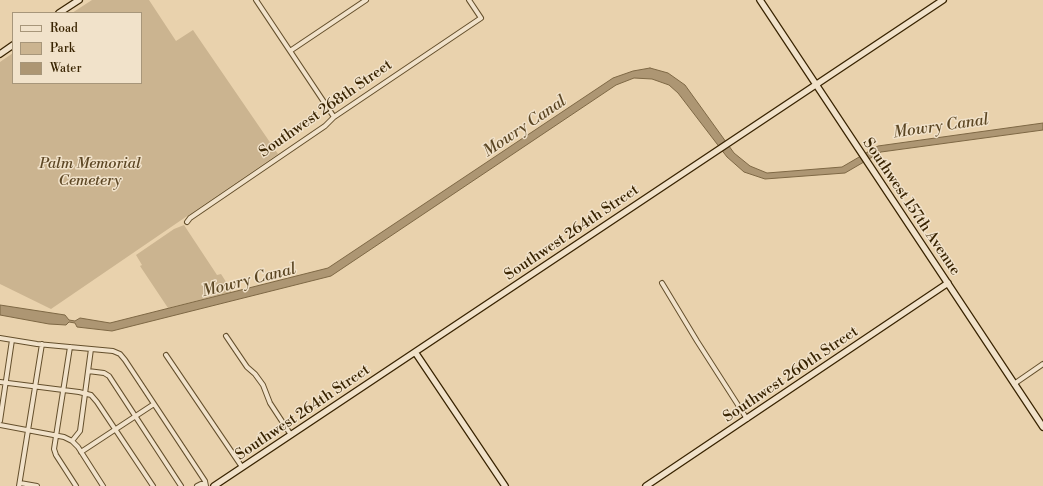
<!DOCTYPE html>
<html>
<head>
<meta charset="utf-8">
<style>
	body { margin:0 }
	#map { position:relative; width:1043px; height:486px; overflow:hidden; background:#e9d2ad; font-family:"Libre Bodoni",serif }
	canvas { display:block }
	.legend { position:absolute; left:12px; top:12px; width:130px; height:72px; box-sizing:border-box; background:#f1e2ca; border:1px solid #a7967a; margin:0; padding:5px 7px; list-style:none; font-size:12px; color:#382301 }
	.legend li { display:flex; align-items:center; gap:8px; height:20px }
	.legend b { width:20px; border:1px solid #a7967a }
</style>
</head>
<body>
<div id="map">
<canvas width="1043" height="486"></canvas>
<ul class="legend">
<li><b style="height:5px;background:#f1e2ca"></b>Road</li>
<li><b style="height:11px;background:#cbb490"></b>Park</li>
<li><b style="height:11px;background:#ad9673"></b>Water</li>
</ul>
</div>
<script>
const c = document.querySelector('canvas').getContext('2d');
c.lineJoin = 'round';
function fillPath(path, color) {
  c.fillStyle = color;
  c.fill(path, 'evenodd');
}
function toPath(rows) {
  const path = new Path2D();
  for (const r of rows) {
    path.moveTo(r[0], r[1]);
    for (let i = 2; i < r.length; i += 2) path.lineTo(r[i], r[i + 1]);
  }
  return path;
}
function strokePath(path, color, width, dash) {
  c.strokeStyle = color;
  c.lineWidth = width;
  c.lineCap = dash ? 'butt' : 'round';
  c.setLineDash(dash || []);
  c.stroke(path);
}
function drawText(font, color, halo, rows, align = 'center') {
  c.font = font + ' "Libre Bodoni",serif';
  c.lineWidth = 3;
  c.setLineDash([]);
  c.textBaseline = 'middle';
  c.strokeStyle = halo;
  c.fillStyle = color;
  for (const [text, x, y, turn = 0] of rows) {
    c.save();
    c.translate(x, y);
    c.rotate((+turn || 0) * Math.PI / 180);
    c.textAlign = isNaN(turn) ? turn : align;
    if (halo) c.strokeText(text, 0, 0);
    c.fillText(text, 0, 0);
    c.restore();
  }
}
fillPath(toPath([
	[92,0,149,0,176,41,193,30,278,154,51,309,0,284,0,62,13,53,13,83,141,83,141,13,72,13],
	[184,225,217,275,221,274,230,288,231,292,168,308,140,266,142,265,136,255,174,229]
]), '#cbb490');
const water = toPath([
	[650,68,668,73,685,85,734,153,750,166,767,173,842,167,878,146,1043,123,1043,130,881,152,845,173,765,179,744,172,727,157,678,93,669,85,652,79,634,78,616,85,331,276,112,331,77,327,75,323,69,322,66,325,49,324,0,315,0,305,65,315,69,320,75,321,80,318,110,323,328,268,613,78,633,71,650,68]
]);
fillPath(water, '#ad9673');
strokePath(water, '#7e6845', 1);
const street = toPath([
	[256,0,334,117],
	[290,51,366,0],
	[187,222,190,218,325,126,334,117,481,18,469,0],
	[662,283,697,341,747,419],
	[226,336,247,367,255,374,263,385,270,403,291,435],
	[0,338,37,344,113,351,120,354,125,360,205,481,206,486],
	[70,347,54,449,56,455,76,486],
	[166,355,242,467],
	[88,371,104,373,109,376,181,486],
	[0,382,79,392,91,395,97,402,153,486],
	[1014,384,1043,364],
	[0,421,12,340],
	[0,425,64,437,72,441,78,447,103,486],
	[72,441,80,431,91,349],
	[81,452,154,404],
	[20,483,37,486],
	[19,486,42,344],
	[197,486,201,484,205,484]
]);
const secondary = toPath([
	[760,0,1043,427],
	[59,13,79,0],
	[0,54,13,45],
	[415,352,505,486],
	[214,486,943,0],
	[646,486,948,283]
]);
strokePath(street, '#644f2c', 6);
strokePath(secondary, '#382301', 8);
strokePath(street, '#f1e2ca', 4);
strokePath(secondary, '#f1e2ca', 5.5);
drawText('15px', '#382301', '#f1e2ca', [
	["Southwest 268th Street",326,109,-35],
	["Southwest 157th Avenue",911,207,56],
	["Southwest 264th Street",572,233,-34],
	["Southwest 260th Street",791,375,-34],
	["Southwest 264th Street",303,413,-34]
]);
drawText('italic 15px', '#5d4725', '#f1e2ca', [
	["Palm Memorial",90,164],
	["Cemetery",90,181]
]);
drawText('italic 16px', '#5b4623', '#f1e2ca', [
	["Mowry Canal",525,127,-34],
	["Mowry Canal",941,127,-8],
	["Mowry Canal",249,281,-14]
]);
</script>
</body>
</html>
